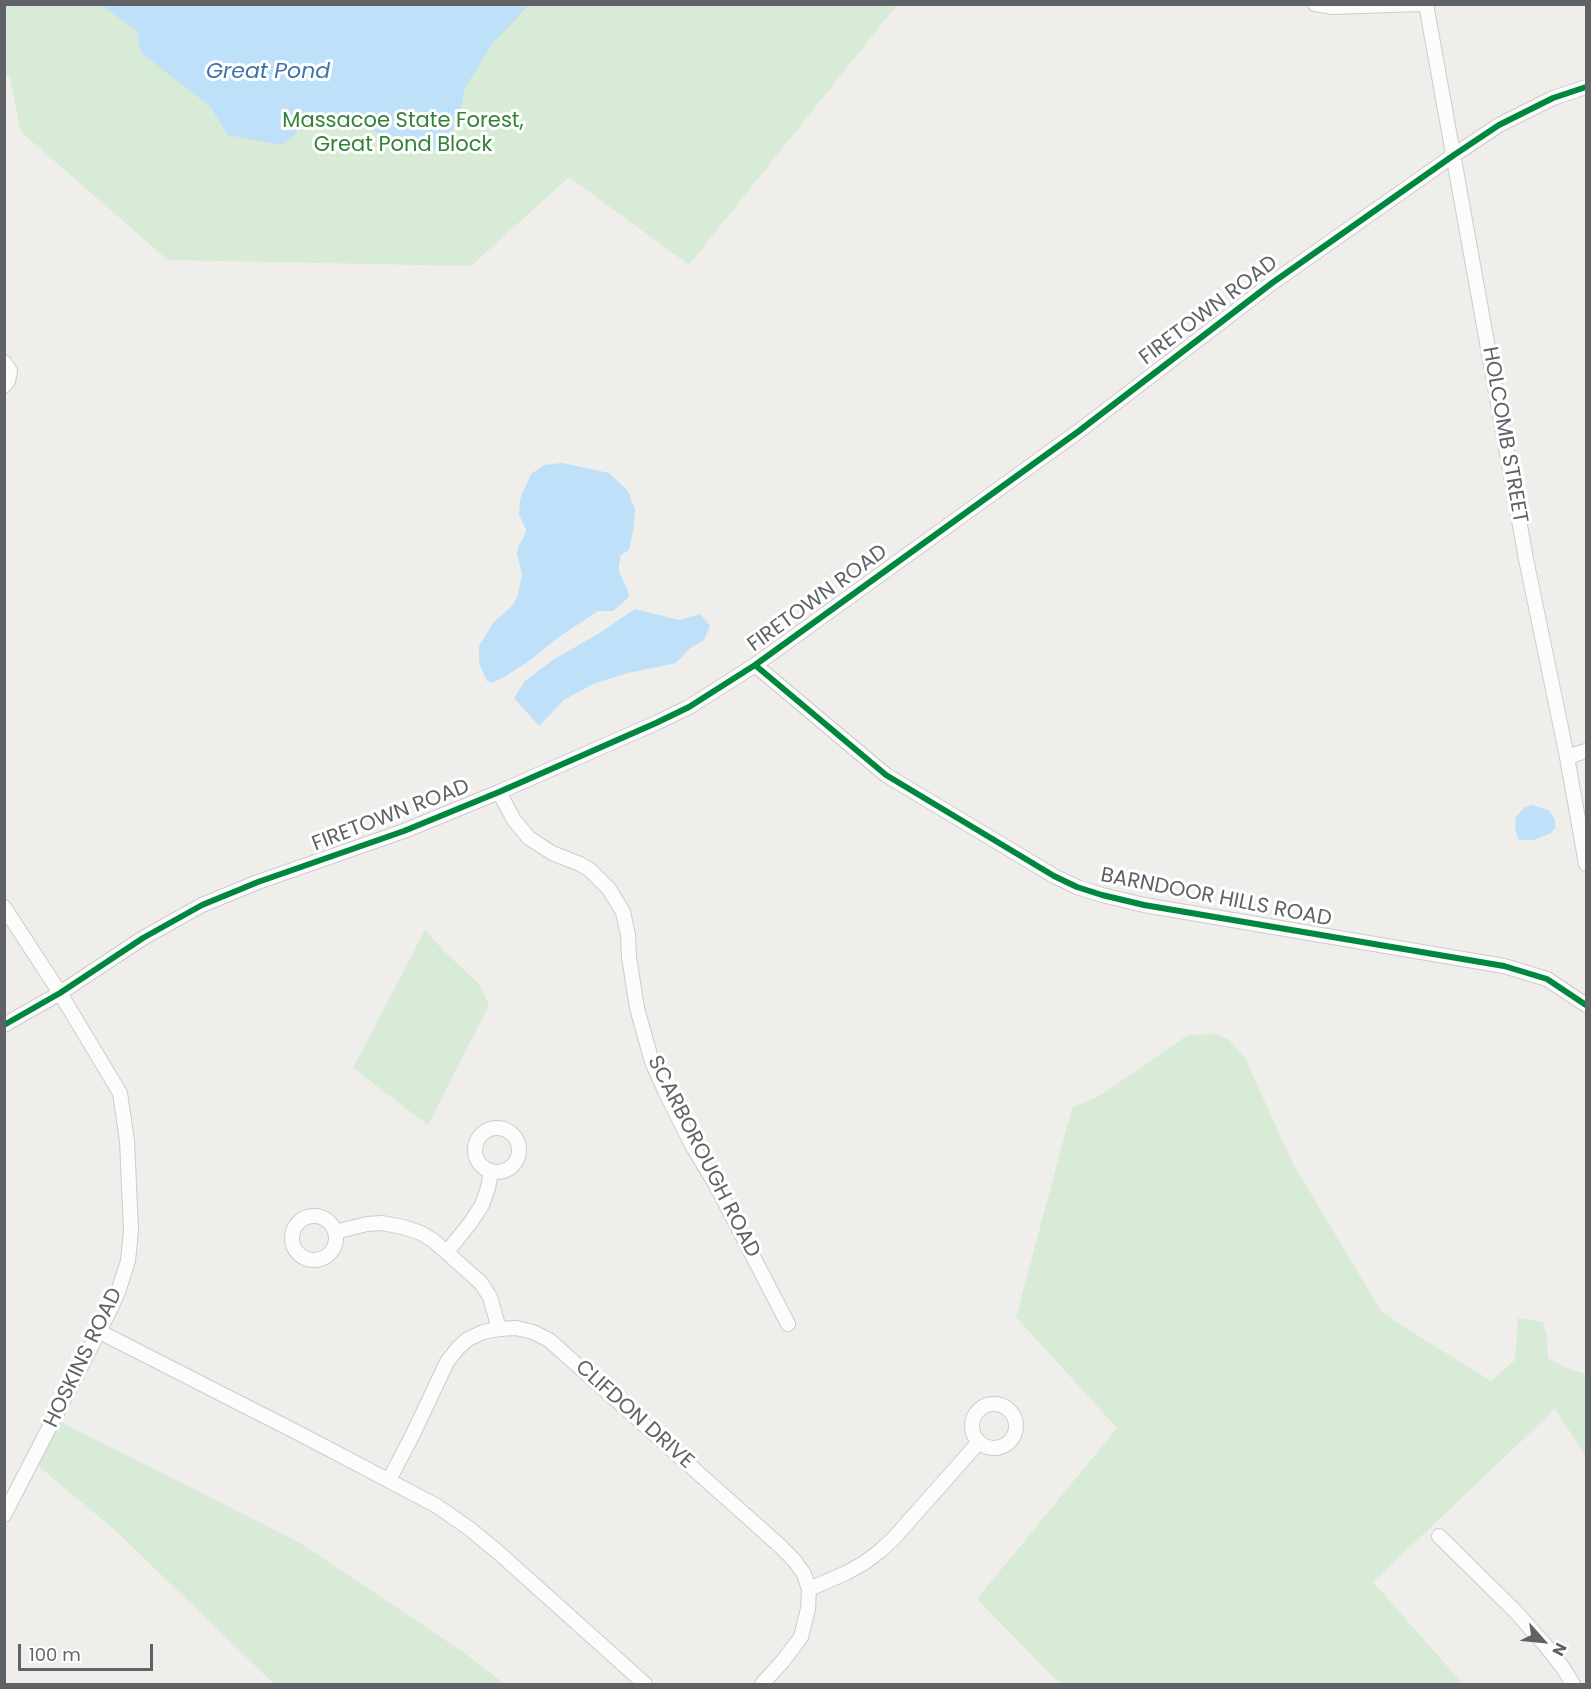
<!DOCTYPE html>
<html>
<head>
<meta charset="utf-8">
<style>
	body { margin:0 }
	#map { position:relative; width:1591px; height:1689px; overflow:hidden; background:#efeeea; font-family:Poppins,sans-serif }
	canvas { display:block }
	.frame { position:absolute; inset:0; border:6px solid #5f6368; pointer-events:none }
	.north { position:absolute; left:1513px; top:1611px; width:60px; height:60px; -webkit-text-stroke:4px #fff; paint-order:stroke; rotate:117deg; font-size:16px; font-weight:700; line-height:24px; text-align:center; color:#5f6368 }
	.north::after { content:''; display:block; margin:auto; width:21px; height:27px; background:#5f6368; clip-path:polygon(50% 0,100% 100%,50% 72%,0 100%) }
	.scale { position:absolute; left:18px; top:1644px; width:135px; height:27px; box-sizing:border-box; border:3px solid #5f6368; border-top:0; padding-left:8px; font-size:18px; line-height:21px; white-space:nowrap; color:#5f6368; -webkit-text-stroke:4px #fff; paint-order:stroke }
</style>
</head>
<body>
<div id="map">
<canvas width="1591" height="1689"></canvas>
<div class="frame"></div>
<div class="north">N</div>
<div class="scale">100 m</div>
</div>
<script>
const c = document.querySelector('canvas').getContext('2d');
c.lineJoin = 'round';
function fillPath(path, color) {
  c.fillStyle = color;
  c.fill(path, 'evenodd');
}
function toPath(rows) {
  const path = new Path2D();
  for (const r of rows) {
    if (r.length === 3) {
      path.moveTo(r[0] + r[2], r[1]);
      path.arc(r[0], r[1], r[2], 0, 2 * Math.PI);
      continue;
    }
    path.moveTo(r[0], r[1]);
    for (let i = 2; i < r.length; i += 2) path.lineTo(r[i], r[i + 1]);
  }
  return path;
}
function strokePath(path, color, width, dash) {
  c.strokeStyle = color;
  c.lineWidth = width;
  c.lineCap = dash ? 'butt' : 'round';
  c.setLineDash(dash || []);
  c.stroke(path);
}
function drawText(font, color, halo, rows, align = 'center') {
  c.font = font + ' Poppins,sans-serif';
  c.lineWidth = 6;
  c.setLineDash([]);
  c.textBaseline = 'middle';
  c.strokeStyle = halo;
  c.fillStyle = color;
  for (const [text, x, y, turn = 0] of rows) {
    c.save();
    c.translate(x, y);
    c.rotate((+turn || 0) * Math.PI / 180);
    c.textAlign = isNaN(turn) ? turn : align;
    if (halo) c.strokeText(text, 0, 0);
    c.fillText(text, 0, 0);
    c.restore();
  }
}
fillPath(toPath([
	[5,5,897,5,689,265,569,177,471,266,168,260,21,132,9,74,5,78],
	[425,930,444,951,479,984,489,1005,428,1125,353,1068],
	[1216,1034,1229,1040,1245,1058,1292,1162,1381,1311,1401,1325,1491,1381,1515,1360,1518,1318,1543,1322,1547,1337,1548,1358,1568,1369,1586,1374,1586,1456,1555,1409,1373,1582,1463,1684,1060,1684,977,1599,1117,1428,1016,1317,1072,1108,1101,1095,1188,1035],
	[59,1421,302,1544,463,1652,505,1684,274,1684,116,1531,36,1464]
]), '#d8ebd6');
fillPath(toPath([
	[101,5,529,5,493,43,465,88,459,117,445,144,427,152,409,152,387,141,362,120,300,130,282,145,228,135,210,106,141,53,137,31],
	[562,463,609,473,628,491,635,510,633,531,629,550,621,555,619,565,619,571,629,594,628,598,613,611,598,611,556,639,532,659,506,676,492,683,487,681,479,663,479,646,493,623,513,605,518,595,522,574,517,554,518,548,525,534,526,529,519,515,520,499,531,474,544,465],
	[635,609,679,620,700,614,710,626,704,640,689,649,676,663,628,673,593,684,564,700,539,726,514,698,525,681,553,660,598,634],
	[1531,805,1549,810,1555,820,1555,828,1551,833,1534,840,1521,840,1518,839,1515,828,1516,817,1524,808]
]), '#bfe0f9');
const minor = toPath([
	[1315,4,1333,7,1421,4],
	[1426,4,1526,559,1567,757,1586,864],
	[4,362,10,371,8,381,4,386],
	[755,665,886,775,1054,876,1077,887,1102,895,1144,905,1504,966,1547,979,1586,1005],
	[1567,757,1586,751],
	[499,792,514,820,529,838,552,853,580,864,590,870,609,889,623,912,628,935,629,957,637,1008,652,1062,665,1091,693,1147,716,1185,788,1324],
	[4,907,60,993,120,1093,127,1141,131,1230,128,1261,119,1289,110,1310,4,1515],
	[4,1025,60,993,143,938,202,905,258,882,404,831,499,792,656,723,689,707,755,665,1079,431,1272,283,1454,155,1499,125,1553,98,1586,87],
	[497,1150,22],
	[314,1238,22],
	[335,1232,367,1224,382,1223,403,1227,421,1233,434,1241,481,1283,490,1297,499,1329],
	[447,1252,471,1222,482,1205,488,1188,491,1171],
	[100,1332,308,1438,437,1506,470,1529,499,1553,645,1684],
	[994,1426,22],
	[389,1480,412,1436,447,1362,458,1348,468,1339,483,1332,499,1329,516,1328,533,1332,549,1340,779,1545,794,1560,804,1574,809,1589,808,1609,801,1637,783,1661,762,1684],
	[1439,1536,1516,1612,1546,1646,1563,1668,1573,1684],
	[809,1589,846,1573,864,1563,880,1551,894,1538,979,1442]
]);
strokePath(minor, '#cbcccc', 16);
strokePath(minor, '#fdfcfc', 14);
strokePath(toPath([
	[755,665,886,775,1054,876,1077,887,1102,895,1144,905,1504,966,1547,979,1586,1005],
	[4,1025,60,993,143,938,202,905,258,882,404,831,499,792,656,723,689,707,755,665,1079,431,1272,283,1454,155,1499,125,1553,98,1586,87]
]), '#00873e', 6);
drawText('21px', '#348238', '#fff', [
	["Massacoe State Forest,",403,122],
	["Great Pond Block",403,146]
]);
drawText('21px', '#5f6368', '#fff', [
	["FIRETOWN ROAD",1209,311,-37],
	["HOLCOMB STREET",1504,435,80],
	["FIRETOWN ROAD",818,599,-36],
	["FIRETOWN ROAD",391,816,-21],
	["BARNDOOR HILLS ROAD",1216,898,11],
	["SCARBOROUGH ROAD",703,1157,63],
	["HOSKINS ROAD",84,1358,-64],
	["CLIFDON DRIVE",634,1415,42]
]);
drawText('italic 22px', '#4174aa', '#fff', [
	["Great Pond",268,72]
]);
</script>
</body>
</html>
